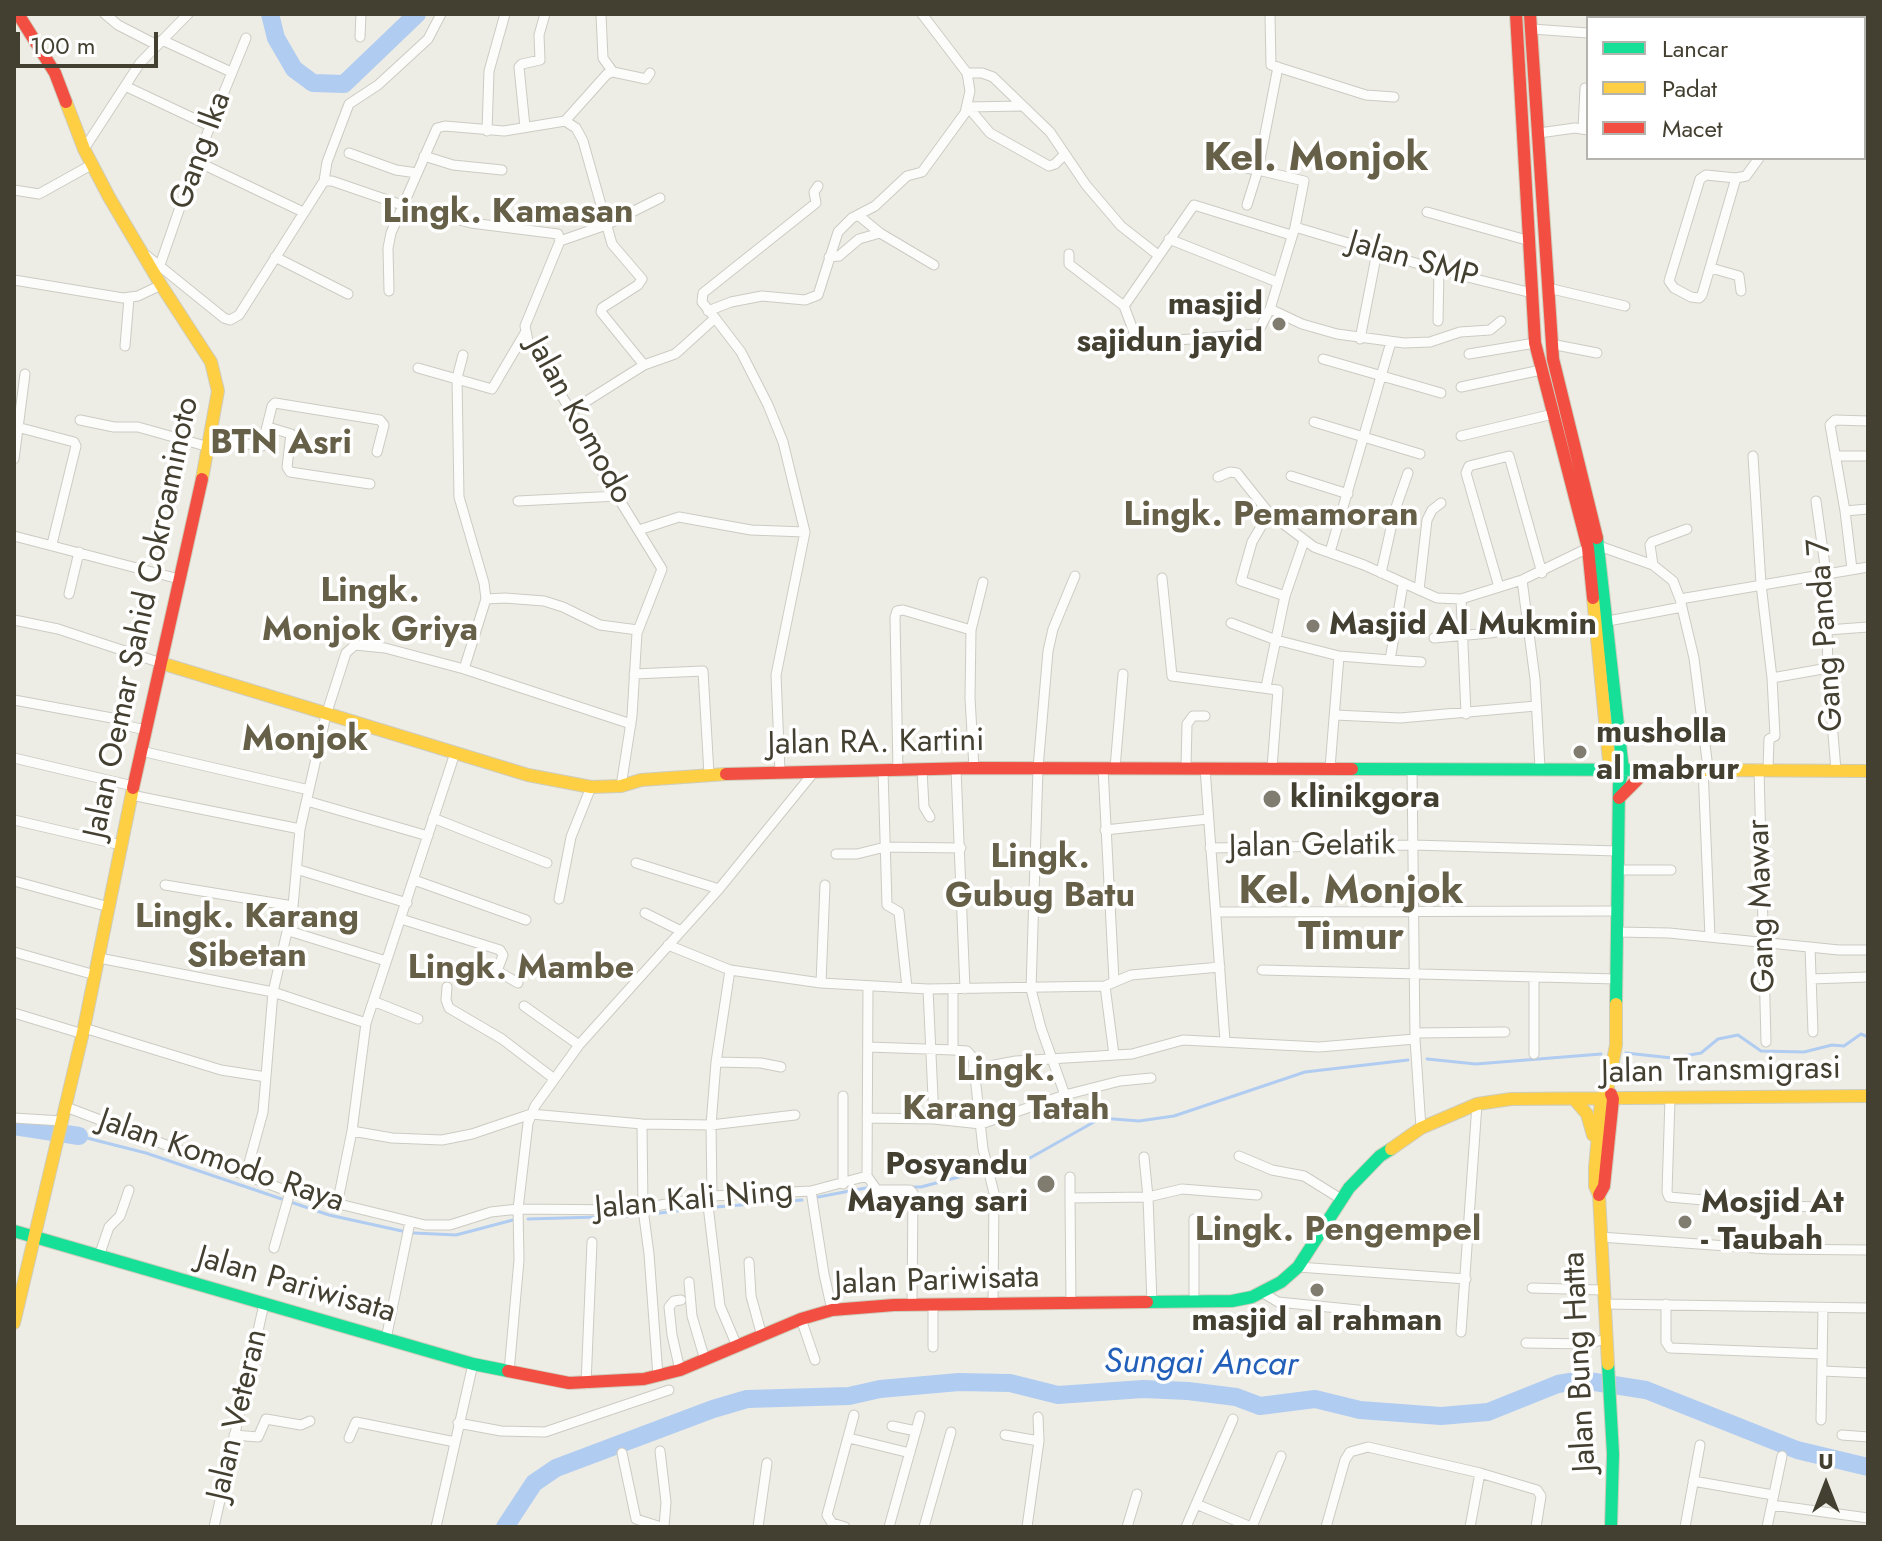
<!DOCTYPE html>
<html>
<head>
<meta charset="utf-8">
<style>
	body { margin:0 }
	#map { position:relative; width:1882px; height:1541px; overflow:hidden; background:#eeede5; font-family:Jost,sans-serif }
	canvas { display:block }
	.frame { position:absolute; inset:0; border:16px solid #444031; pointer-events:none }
	.legend { position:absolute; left:1586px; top:16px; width:280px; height:144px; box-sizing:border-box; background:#fff; border:2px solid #b4b3ad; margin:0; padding:10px 14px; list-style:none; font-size:24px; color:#444031 }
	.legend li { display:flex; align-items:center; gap:16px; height:40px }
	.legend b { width:40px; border:2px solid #b4b3ad }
	.north { position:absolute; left:1786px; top:1445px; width:80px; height:80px; -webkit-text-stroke:6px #fff; paint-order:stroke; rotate:0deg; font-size:22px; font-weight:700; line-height:32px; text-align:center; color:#444031 }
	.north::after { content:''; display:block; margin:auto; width:28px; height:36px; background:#444031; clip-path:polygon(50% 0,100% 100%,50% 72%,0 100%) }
	.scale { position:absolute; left:16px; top:32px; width:142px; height:36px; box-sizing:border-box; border:4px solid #444031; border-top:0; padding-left:10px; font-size:24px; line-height:28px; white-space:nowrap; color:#444031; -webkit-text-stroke:6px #fff; paint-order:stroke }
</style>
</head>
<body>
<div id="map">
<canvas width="1882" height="1541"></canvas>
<div class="frame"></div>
<ul class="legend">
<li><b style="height:10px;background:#16e098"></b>Lancar</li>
<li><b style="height:10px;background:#ffcf43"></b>Padat</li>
<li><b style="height:10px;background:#f24e42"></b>Macet</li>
</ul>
<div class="north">U</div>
<div class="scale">100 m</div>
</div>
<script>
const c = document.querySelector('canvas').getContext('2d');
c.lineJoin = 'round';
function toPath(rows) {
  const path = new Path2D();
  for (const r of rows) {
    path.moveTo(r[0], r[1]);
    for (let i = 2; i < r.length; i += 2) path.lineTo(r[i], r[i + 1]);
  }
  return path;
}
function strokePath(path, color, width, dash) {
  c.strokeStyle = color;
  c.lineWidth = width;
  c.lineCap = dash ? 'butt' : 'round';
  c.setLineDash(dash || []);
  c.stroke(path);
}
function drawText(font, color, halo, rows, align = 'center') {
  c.font = font + ' Jost,sans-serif';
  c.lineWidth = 7;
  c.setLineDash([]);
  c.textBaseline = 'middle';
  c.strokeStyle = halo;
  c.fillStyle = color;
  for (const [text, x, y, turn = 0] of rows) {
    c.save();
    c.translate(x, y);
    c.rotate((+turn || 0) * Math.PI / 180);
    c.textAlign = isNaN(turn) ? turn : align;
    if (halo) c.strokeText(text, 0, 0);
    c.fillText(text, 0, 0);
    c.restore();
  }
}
strokePath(toPath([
	[1626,1053,1672,1058,1701,1053,1718,1039,1738,1035,1761,1051,1804,1052,1832,1045,1844,1046,1861,1034,1868,1037],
	[1427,1059,1476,1064,1601,1054],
	[79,1136,146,1153,329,1215,402,1231],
	[911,1187,921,1187,1030,1158,1101,1118,1139,1121,1174,1116,1305,1072,1408,1060],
	[818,1197,871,1187],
	[716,1207,802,1200],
	[652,1214,699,1208],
	[528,1219,633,1216],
	[414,1233,456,1235,513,1220]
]), '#b0ccf1', 3);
strokePath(toPath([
	[270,14,276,38,294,69,313,83,344,84,417,14],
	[14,1126,79,1136],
	[505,1527,534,1483,556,1468,713,1409,747,1399,849,1396,880,1389,959,1382,1010,1383,1058,1395,1143,1389,1188,1391,1236,1397,1260,1406,1315,1399,1360,1410,1441,1416,1488,1412,1558,1384,1582,1380,1646,1390,1797,1450,1868,1467]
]), '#b0ccf1', 18);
const street = toPath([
	[105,14,118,25,157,45],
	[922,14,967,73,982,73,993,77,1050,132,1086,185,1121,226,1158,255],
	[1270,14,1271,65,1366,95,1394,97],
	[1780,14,1788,18],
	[601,15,603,58,613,72],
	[1757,18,1759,14],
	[1837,18,1840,14],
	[1532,29,1588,33],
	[360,37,361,14],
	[162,40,231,72],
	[125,86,210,126],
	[968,107,990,133,1049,166,1055,164,1065,154],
	[968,107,1021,106],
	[1864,118,1868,122],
	[565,121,607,74,613,72,646,79,650,73],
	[525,127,519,67,522,64,540,60,539,35,545,14],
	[1583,129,1585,88],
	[487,131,489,71,505,14],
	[1539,133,1575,128,1588,130],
	[84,149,140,63,188,14],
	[349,153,396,170,417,173],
	[424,156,453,165,502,170],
	[196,161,303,212],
	[1208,162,1258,170,1247,205],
	[1736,178,1702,295,1699,298,1691,297,1674,288,1669,281,1700,179,1706,175,1736,178,1746,176,1759,158],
	[324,181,327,162,349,104,378,85,428,39,441,14],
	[14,190,39,194,91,165],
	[1427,212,1530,241],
	[858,215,880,233],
	[1295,227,1439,270,1532,293],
	[1169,239,1277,282],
	[560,241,606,225,660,198],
	[1069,254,1069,264,1124,306,1138,343,1257,334,1270,309,1295,227,1304,181,1258,170,1278,67],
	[146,255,224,318,230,320,239,315,324,181,332,181,402,205,471,223,558,234,560,241,525,326,528,341,571,411,603,473,662,569,637,633,632,716,621,786],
	[275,257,348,294],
	[829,257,839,256,859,239,880,233,934,265],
	[160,265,196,161,246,38],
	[1711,268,1739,276,1741,291],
	[14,280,123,298,138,296,161,285],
	[1548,288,1625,306],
	[389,291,388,248,391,233,437,128,445,126,504,131,565,121,576,128,583,141,612,244,642,279,638,285,602,308,601,312,644,365],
	[1124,306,1194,205,1291,235],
	[1270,309,1302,324,1337,334,1404,343,1430,342,1460,332,1490,330,1501,321],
	[708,311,731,302,762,296,805,300,818,295,838,232,852,218,875,206,907,176,922,172,965,113,970,91,967,73],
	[715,318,741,352,768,405,783,442,805,532,776,675,780,772],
	[1438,321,1439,270],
	[1360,339,1377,252],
	[1551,344,1597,353],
	[125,346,129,298],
	[1469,354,1535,343],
	[463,355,457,378,459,497,484,583,486,599,464,669,631,724],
	[1323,359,1441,393],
	[418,368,492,389,525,333],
	[1461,387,1541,370],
	[571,411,644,365,675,354,682,348,715,318,702,302,703,293,816,203,814,192,818,186],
	[80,420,114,427,138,427,209,447],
	[1314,422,1420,454],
	[17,427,74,442,76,446,52,544],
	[268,427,291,434,287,467,290,472,370,484],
	[1461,436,1553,414],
	[211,439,262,446,272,406,275,403,380,420,384,425,377,452],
	[1753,456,1761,584,1772,678,1775,736,1769,739,1768,769],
	[1835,456,1868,456],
	[14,459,25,374],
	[1291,476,1348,494],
	[1218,477,1230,472,1237,473,1269,513,1314,547,1364,565,1437,598,1461,599,1522,580,1588,548],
	[518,501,618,496],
	[1816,501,1826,573,1828,675,1836,770],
	[1845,511,1868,509],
	[1269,513,1252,542,1241,581,1285,596],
	[639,530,679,517,751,530,805,532],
	[14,536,179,579],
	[1599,546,1653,565,1673,581,1680,599,1694,658,1708,768],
	[1330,552,1391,342],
	[1653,565,1650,545,1652,542,1687,529],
	[1852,569,1845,511,1830,425,1835,420,1868,421],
	[1381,573,1395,510,1408,473],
	[1162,578,1172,676,1278,690,1272,768],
	[1522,580,1535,679,1540,768],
	[1499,587,1466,473,1469,466,1509,456,1542,573],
	[1419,590,1427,520,1432,510,1441,503],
	[69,594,79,552],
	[486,599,505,598,544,601,563,607,600,625,638,630],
	[1461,599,1466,714],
	[1680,599,1868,567],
	[14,620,58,629,161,663],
	[1608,621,1682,607],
	[1231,623,1276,640,1339,656,1390,660,1403,584],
	[1827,630,1868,627],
	[1434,638,1490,633,1528,626],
	[1390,660,1421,662],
	[634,674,703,671,709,774],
	[1772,678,1828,668],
	[1266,687,1285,596,1304,541],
	[14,700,112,718,123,725,146,730],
	[1335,715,1400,718,1536,706],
	[141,751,309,790],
	[14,758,133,786],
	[974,768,970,698,971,630,983,582],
	[1103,768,1114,981],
	[1115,768,1123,674],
	[1186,768,1187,724,1193,716,1205,716],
	[1205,768,1225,1041],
	[1330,768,1339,656],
	[1412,768,1415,1039,1421,1128],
	[1703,768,1710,937],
	[956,769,965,989],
	[1759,769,1766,1042],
	[922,770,924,807,930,817],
	[883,771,887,905,899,912,907,988],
	[898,771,895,617,897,611,903,610,971,630],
	[131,795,300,829],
	[307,801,428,836],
	[433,818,547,863],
	[14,820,121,845],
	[1105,830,1208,819],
	[1210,848,1413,845,1617,851],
	[836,854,857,854,885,847,961,848],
	[636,863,719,889],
	[296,869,407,903],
	[1617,870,1671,870],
	[414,880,526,920],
	[14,881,109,907],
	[165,885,293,906],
	[559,899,571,837,591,787],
	[1216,912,1617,911],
	[645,913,681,931],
	[401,919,500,950,503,955,497,971,518,983],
	[289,931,386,961],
	[1617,932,1669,933,1839,950,1868,950],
	[668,945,730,970,821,983,928,989,1105,986,1131,975,1220,967],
	[1810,947,1813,1032],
	[14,952,95,975],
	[99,958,273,992,366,1023],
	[1262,970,1617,979],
	[1534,977,1534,1054],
	[1811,979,1868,977],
	[821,983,825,885],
	[868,986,867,1176,877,1190,910,1190,913,1193,912,1305],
	[1105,986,1114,1055],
	[447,987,446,1000,449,1008,502,1039,553,1078],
	[928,989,934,1119],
	[373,1001,418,1019],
	[524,1006,579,1045],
	[14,1013,83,1034],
	[84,1028,221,1070,266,1077],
	[1415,1033,1505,1032],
	[869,1047,953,1050,967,1051,973,1058,983,1149,994,1193,993,1304],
	[953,1050,953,990],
	[716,1062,761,1063,781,1067],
	[973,1069,1016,1061,1132,1054,1183,1040,1319,1047,1415,1039],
	[1065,1095,1041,1028,1031,989,1038,768,1048,651,1053,629,1075,576],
	[843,1096,843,1184],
	[1670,1099,1667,1192,1669,1197,1773,1206,1827,1207],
	[66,1107,290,1192,425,1225,450,1225,491,1212,518,1209,632,1210,712,1196,811,1191,867,1176],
	[14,1118,62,1121],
	[867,1118,934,1119,981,1124,1065,1095,1120,1081,1151,1078],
	[642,1124,643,1209,649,1254,658,1376],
	[352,1131,392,1138,442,1140,472,1134,531,1114,642,1124,711,1125,795,1115],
	[1239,1156,1272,1170,1304,1176,1341,1199],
	[1144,1157,1148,1197,1152,1303],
	[246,1174,263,1112,273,992,293,906,300,829,326,715,346,653,355,645,385,648,464,669],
	[1070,1177,1070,1198],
	[811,1191,824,1274,832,1310],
	[712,1196,711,1125,716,1062,730,970],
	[707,1197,720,1306,737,1346],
	[337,1205,352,1131,366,1023,455,753],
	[1194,1219,1194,1302],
	[1600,1237,1769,1249,1868,1250],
	[274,1248,290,1192],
	[99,1256,109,1227,120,1216,129,1190],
	[749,1262,751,1296,762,1336],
	[1298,1267,1466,1279],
	[689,1282,692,1316,705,1360],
	[1532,1288,1602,1290],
	[1263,1293,1278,1302,1358,1310,1387,1321],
	[1071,1303,1070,1198,1148,1197,1182,1189,1257,1195],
	[1604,1304,1868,1308],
	[1666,1304,1666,1342,1670,1348,1822,1354],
	[933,1305,933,1347],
	[801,1319,815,1360],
	[1461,1332,1477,1104],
	[386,1339,410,1222],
	[1526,1343,1587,1344,1606,1339],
	[680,1370,672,1335,669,1307,674,1301,681,1300],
	[1822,1371,1868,1373],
	[509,1372,519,1260,518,1209,528,1123,535,1106,579,1045,719,889,814,772],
	[586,1384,592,1242],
	[1821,1420,1823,1309],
	[458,1423,501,1431,545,1432,669,1390],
	[892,1426,916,1431],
	[234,1435,258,1437,266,1419,301,1425,310,1421],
	[1005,1435,1039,1441],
	[1842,1435,1868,1437],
	[349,1438,356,1422,455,1442],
	[849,1438,910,1453],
	[660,1451,666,1502,664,1527],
	[622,1453,636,1519,661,1527],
	[1693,1481,1773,1495],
	[1196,1504,1251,1527],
	[1772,1505,1868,1518],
	[214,1527,264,1304],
	[436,1527,473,1364],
	[758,1527,767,1463],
	[845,1527,832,1523,827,1515,854,1415],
	[889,1527,920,1416],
	[924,1527,951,1432],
	[1027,1527,1039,1441,1038,1417],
	[1127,1527,1137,1494],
	[1186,1527,1233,1419],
	[1252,1527,1281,1456],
	[1326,1527,1345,1460,1350,1452,1368,1447,1480,1473,1537,1490,1541,1496,1536,1527],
	[1470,1527,1480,1473],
	[1685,1527,1700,1445],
	[1767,1527,1782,1456]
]);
const fast = toPath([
	[1597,538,1623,770,1619,785,1616,1004],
	[1352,769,1695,770],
	[14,1231,473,1364,508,1371],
	[1147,1302,1232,1301,1252,1297,1281,1282,1298,1267,1349,1188,1380,1156,1391,1149],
	[1608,1364,1613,1454,1611,1527]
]);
const slow = toPath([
	[66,102,84,149,109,197,161,285,211,362,218,391,202,479],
	[1593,598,1610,771,1613,775],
	[161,663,528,775,591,787,621,786,641,780,726,774],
	[1695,770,1868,771],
	[1575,1100,1587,1114,1593,1135],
	[1391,1149,1421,1128,1477,1104,1511,1099,1868,1096],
	[14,1323,84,1028,133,788],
	[1608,1364,1599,1195,1595,1186,1595,1168,1601,1100,1608,1087,1616,1045,1616,1004]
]);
const jam = toPath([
	[18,14,55,73,66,102],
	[1516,14,1535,343,1588,548,1593,598],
	[1530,14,1553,359,1597,538],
	[726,774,974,768,1352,769],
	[133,788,202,479],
	[1619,798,1647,770],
	[1599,1195,1604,1186,1613,1099,1611,1094],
	[508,1371,569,1383,644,1379,680,1370,801,1319,832,1310,894,1305,1147,1302]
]);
strokePath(street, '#cccbc3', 11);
strokePath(fast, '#ceccbb', 14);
strokePath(slow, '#ceccbb', 14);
strokePath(jam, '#ceccbb', 14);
strokePath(street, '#fcfcfb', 9);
strokePath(fast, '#16e098', 12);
strokePath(slow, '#ffcf43', 12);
strokePath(jam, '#f24e42', 12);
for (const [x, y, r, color] of [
	[1279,324,8,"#807d70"],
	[1313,626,8,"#807d70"],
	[1580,752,8,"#807d70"],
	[1272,799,10,"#807d70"],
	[1046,1184,10,"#807d70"],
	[1685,1222,8,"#807d70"],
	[1317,1290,8,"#807d70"]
]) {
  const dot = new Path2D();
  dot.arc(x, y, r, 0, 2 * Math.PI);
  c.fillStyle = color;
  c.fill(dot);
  strokePath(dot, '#fff', 3);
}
drawText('32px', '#444031', '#fff', [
	["Gang Ika",202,151,-70],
	["Jalan SMP",1413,261,16],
	["Jalan Komodo",578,421,61],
	["Jalan Oemar Sahid Cokroaminoto",143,618,-78],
	["Gang Panda 7",1827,635,-94],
	["Jalan RA. Kartini",876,744,-1],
	["Jalan Gelatik",1312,847,-1],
	["Gang Mawar",1763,906,-92],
	["Jalan Transmigrasi",1721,1072,-1],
	["Jalan Komodo Raya",221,1162,19],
	["Jalan Kali Ning",694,1201,-5],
	["Jalan Pariwisata",937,1282,-2],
	["Jalan Pariwisata",296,1286,16],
	["Jalan Bung Hatta",1581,1362,-93],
	["Jalan Veteran",239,1415,-77]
]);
drawText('bold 32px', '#444031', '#fff', [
	["masjid",1263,306,"right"],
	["sajidun jayid",1263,343,"right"],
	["Masjid Al Mukmin",1329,626],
	["musholla",1596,734],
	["al mabrur",1596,771],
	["klinikgora",1290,799],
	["Posyandu",1028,1166,"right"],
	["Mayang sari",1028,1203,"right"],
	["Mosjid At",1701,1204],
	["- Taubah",1701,1241],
	["masjid al rahman",1317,1322,"center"]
], 'left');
drawText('bold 34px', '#676048', '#fff', [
	["Lingk. Kamasan",508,214],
	["BTN Asri",281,445],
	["Lingk. Pemamoran",1271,517],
	["Lingk.",370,593],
	["Monjok Griya",370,632],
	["Lingk.",1040,859],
	["Gubug Batu",1040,898],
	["Lingk. Karang",247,919],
	["Sibetan",247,958],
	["Lingk. Mambe",521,970],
	["Lingk.",1006,1072],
	["Karang Tatah",1006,1111],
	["Lingk. Pengempel",1338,1232]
]);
drawText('italic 34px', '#225fb8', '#fff', [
	["Sungai Ancar",1201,1365,1]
]);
drawText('bold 36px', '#676048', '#fff', [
	["Monjok",305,741]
]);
drawText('bold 40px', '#676048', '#fff', [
	["Kel. Monjok",1316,160],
	["Kel. Monjok",1351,893],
	["Timur",1351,939]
]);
</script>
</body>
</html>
